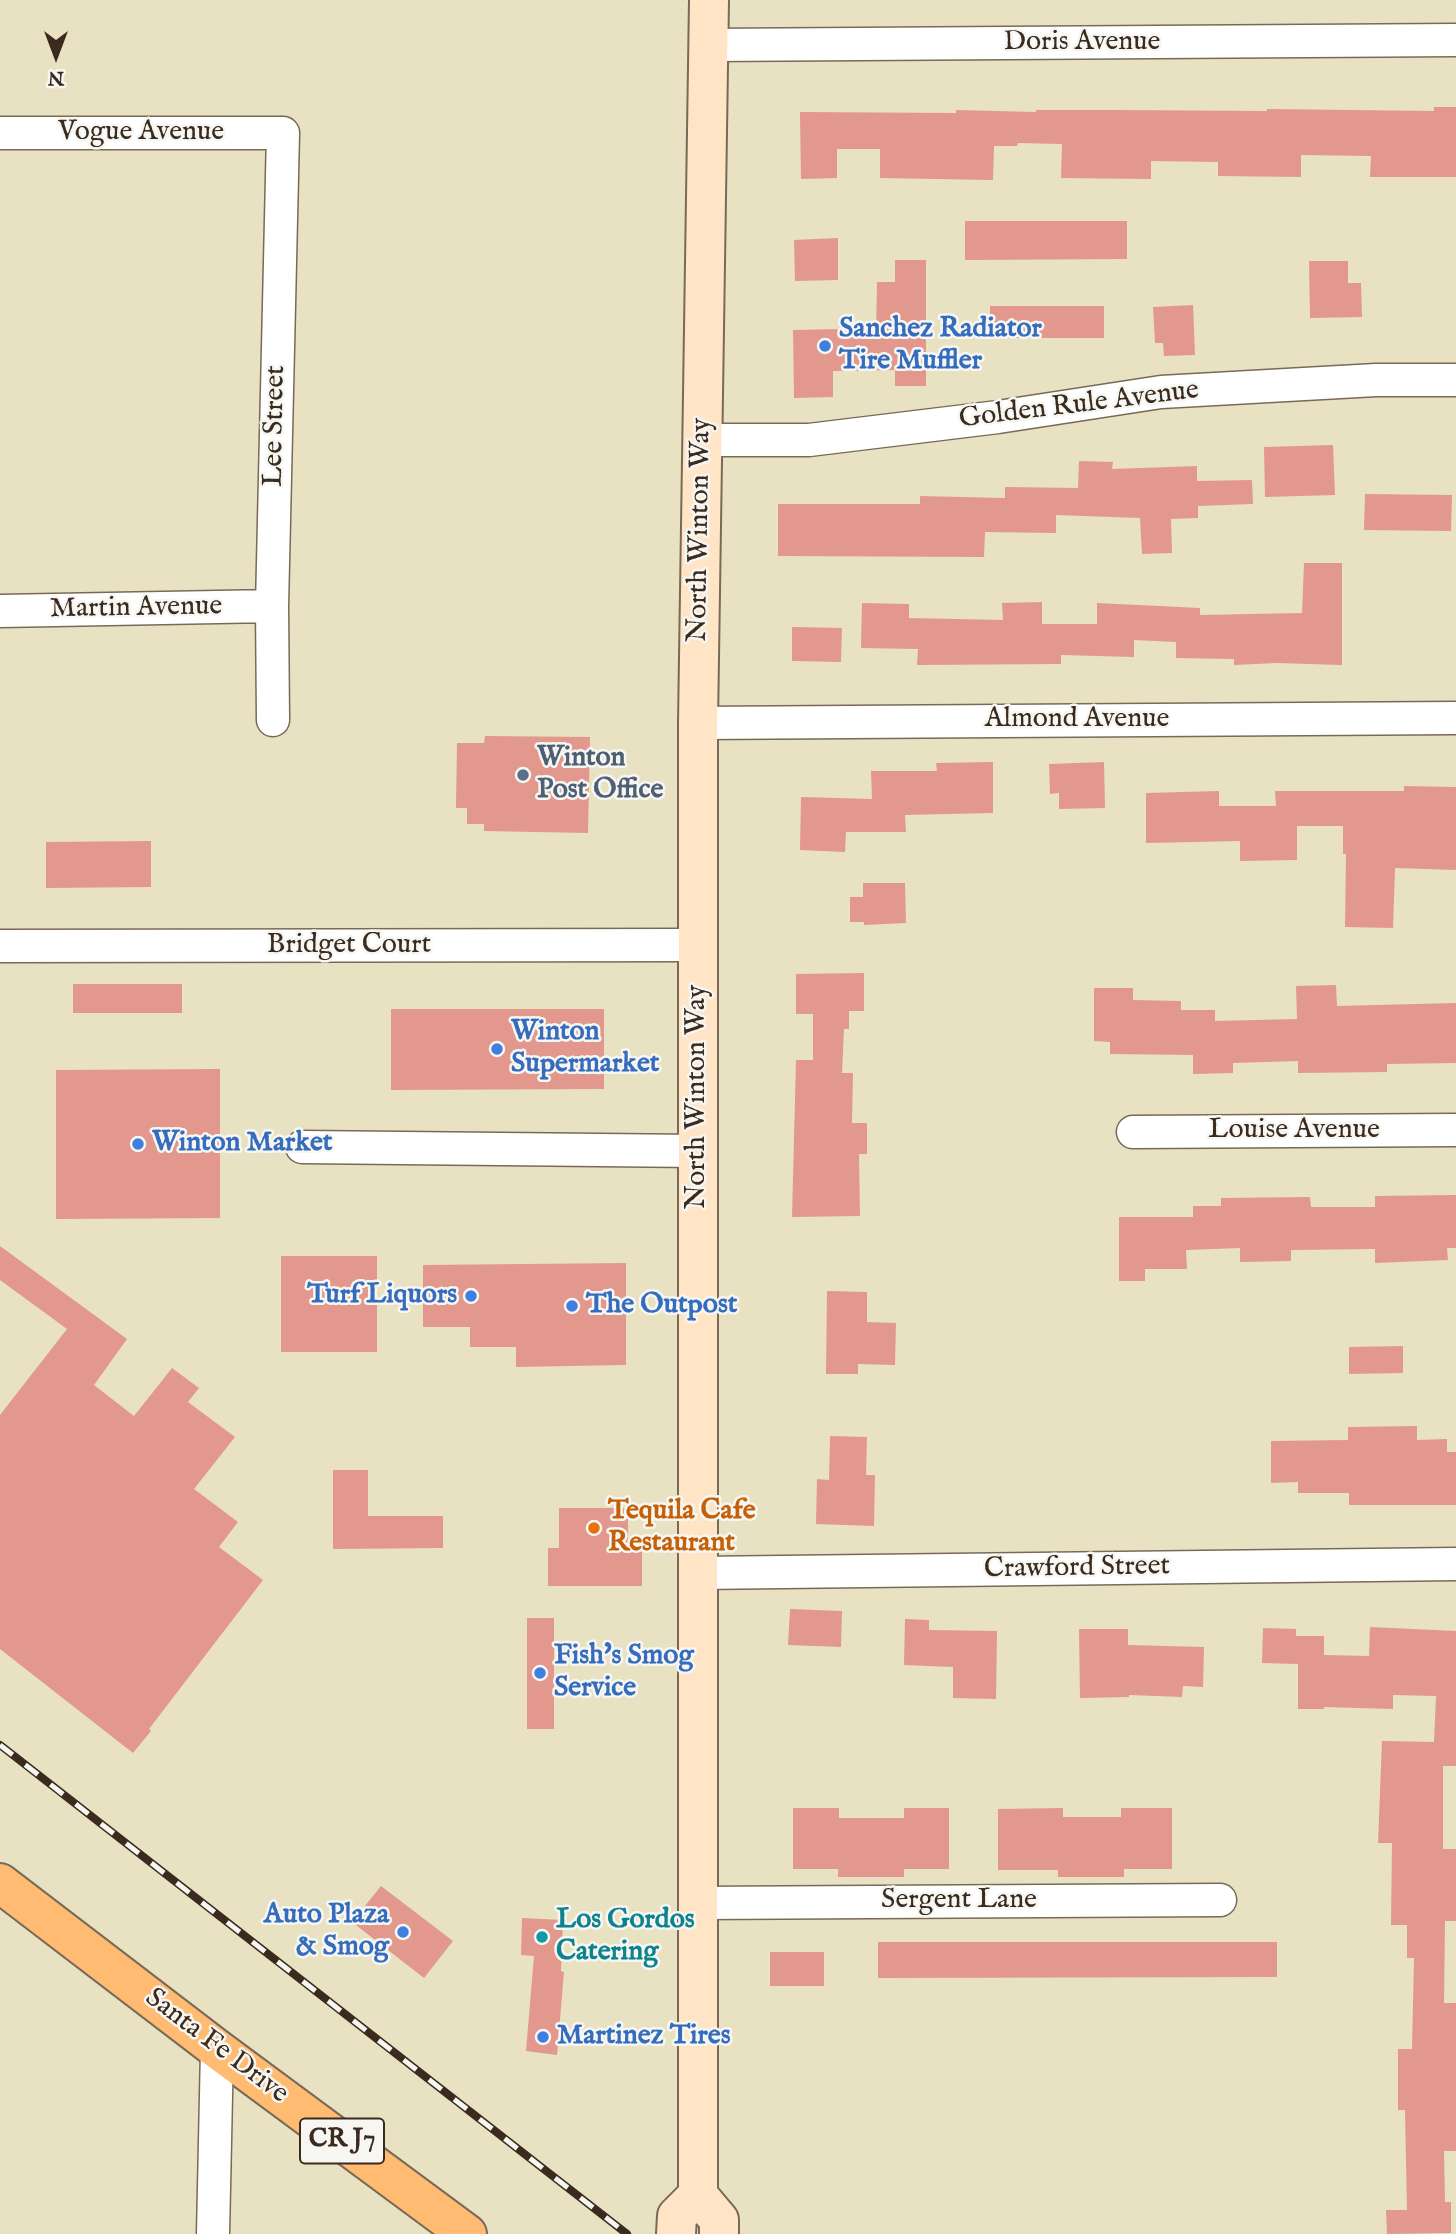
<!DOCTYPE html>
<html>
<head>
<meta charset="utf-8">
<style>
	body { margin:0 }
	#map { position:relative; width:1456px; height:2234px; overflow:hidden; background:#e8e2c2; font-family:"IM FELL English",serif }
	canvas { display:block }
	.north { position:absolute; left:21px; top:21px; width:70px; height:70px; -webkit-text-stroke:5px #f6f6f2; paint-order:stroke; rotate:180deg; font-size:19px; font-weight:700; line-height:28px; text-align:center; color:#3b2a1e }
	.north::after { content:''; display:block; margin:auto; width:24px; height:32px; background:#3b2a1e; clip-path:polygon(50% 0,100% 100%,50% 72%,0 100%) }
</style>
</head>
<body>
<div id="map">
<canvas width="1456" height="2234"></canvas>
<div class="north">N</div>
</div>
<script>
const c = document.querySelector('canvas').getContext('2d');
c.lineJoin = 'round';
function fillPath(path, color) {
  c.fillStyle = color;
  c.fill(path, 'evenodd');
}
function toPath(rows) {
  const path = new Path2D();
  for (const r of rows) {
    path.moveTo(r[0], r[1]);
    for (let i = 2; i < r.length; i += 2) path.lineTo(r[i], r[i + 1]);
  }
  return path;
}
function strokePath(path, color, width, dash) {
  c.strokeStyle = color;
  c.lineWidth = width;
  c.lineCap = dash ? 'butt' : 'round';
  c.setLineDash(dash || []);
  c.stroke(path);
}
function drawText(font, color, halo, rows, align = 'center') {
  c.font = font + ' "IM FELL English",serif';
  c.lineWidth = 5;
  c.setLineDash([]);
  c.textBaseline = 'middle';
  c.strokeStyle = halo;
  c.fillStyle = color;
  for (const [text, x, y, turn = 0] of rows) {
    c.save();
    c.translate(x, y);
    c.rotate((+turn || 0) * Math.PI / 180);
    c.textAlign = isNaN(turn) ? turn : align;
    if (halo) c.strokeText(text, 0, 0);
    c.fillText(text, 0, 0);
    c.restore();
  }
}
fillPath(toPath([
	[1434,107,1456,107,1456,177,1370,177,1371,156,1301,155,1301,177,1218,176,1218,162,1151,161,1151,179,1061,178,1062,144,1018,143,1017,146,994,146,993,180,880,178,880,149,837,149,837,178,801,179,800,112,956,113,956,110,1036,112,1036,110,1113,110,1267,111,1267,109,1434,111],
	[965,221,1127,221,1127,259,965,260],
	[838,238,838,280,795,281,794,240],
	[895,260,926,260,926,386,895,386,895,370,833,371,833,397,794,398,793,330,839,329,839,336,876,336,877,282,895,282],
	[1309,261,1348,261,1348,283,1361,283,1362,317,1310,318],
	[1193,305,1195,355,1164,356,1163,343,1155,343,1153,307],
	[990,306,1104,306,1104,338,990,338],
	[1333,445,1335,495,1265,497,1264,447],
	[1079,461,1113,462,1112,469,1197,466,1197,481,1252,480,1253,504,1198,506,1198,518,1171,519,1172,553,1142,554,1140,518,1056,515,1056,533,985,532,984,557,778,556,778,504,920,504,920,496,1005,498,1005,487,1078,488],
	[1365,494,1452,495,1451,531,1364,530],
	[1304,563,1342,563,1342,665,1276,663,1234,665,1234,659,1176,658,1176,642,1134,640,1134,657,1061,655,1061,664,917,665,918,649,861,648,862,603,909,604,909,618,1003,620,1002,603,1042,602,1042,624,1097,624,1097,603,1200,608,1200,615,1302,613],
	[792,627,842,628,841,662,792,661],
	[485,736,590,737,588,833,484,831,484,824,467,824,467,808,456,808,457,743,484,743],
	[993,762,993,813,905,815,906,832,846,832,845,852,800,850,801,797,872,799,871,771,937,771,936,763],
	[1104,762,1105,808,1059,809,1059,793,1050,794,1049,764],
	[1404,786,1456,787,1456,870,1395,868,1393,928,1345,927,1346,854,1343,854,1343,826,1297,826,1297,860,1240,861,1240,841,1146,843,1146,793,1219,791,1219,806,1276,806,1275,791,1404,791],
	[151,841,151,887,46,888,46,842],
	[863,883,905,883,906,923,864,925,864,922,850,922,850,897,863,897],
	[864,973,864,1011,849,1011,849,1029,844,1029,842,1073,853,1073,852,1123,867,1123,867,1154,859,1154,860,1216,792,1217,796,1060,813,1060,813,1014,796,1014,796,974],
	[73,984,182,984,182,1013,73,1013],
	[1336,985,1337,1006,1456,1003,1456,1063,1387,1064,1387,1072,1298,1073,1298,1061,1233,1063,1233,1073,1193,1074,1193,1055,1110,1054,1110,1042,1094,1041,1094,988,1133,988,1133,1000,1181,1001,1181,1010,1215,1010,1215,1021,1297,1019,1296,986],
	[391,1009,604,1009,604,1089,391,1090],
	[220,1069,220,1218,56,1219,56,1070],
	[1456,1195,1456,1248,1447,1248,1448,1260,1375,1263,1375,1249,1291,1250,1291,1261,1240,1262,1240,1248,1186,1250,1187,1269,1145,1269,1145,1281,1119,1281,1119,1217,1193,1217,1193,1206,1221,1206,1221,1198,1310,1197,1311,1207,1375,1207,1375,1196],
	[0,1246,127,1339,94,1385,134,1416,172,1368,199,1388,188,1402,235,1437,194,1489,238,1522,219,1547,263,1580,149,1729,151,1731,133,1753,0,1649,0,1415,67,1329,0,1280],
	[281,1256,377,1256,377,1352,281,1352],
	[626,1263,626,1365,516,1367,516,1347,470,1347,470,1327,423,1327,423,1265],
	[827,1291,867,1292,867,1322,896,1323,895,1365,858,1364,858,1374,826,1374],
	[1403,1346,1403,1373,1349,1374,1349,1347],
	[1417,1426,1417,1440,1447,1439,1447,1452,1456,1452,1456,1505,1349,1505,1349,1493,1298,1493,1298,1482,1271,1483,1271,1441,1348,1440,1348,1427],
	[830,1436,867,1437,866,1475,875,1475,874,1526,816,1524,817,1479,829,1480],
	[333,1470,368,1470,368,1516,443,1516,443,1548,333,1549],
	[559,1508,628,1508,628,1548,642,1548,642,1586,548,1586,548,1548,559,1548],
	[790,1609,842,1611,841,1647,788,1645],
	[527,1618,554,1618,554,1729,527,1729],
	[905,1619,929,1620,929,1630,997,1631,996,1699,953,1698,953,1667,904,1665],
	[1370,1627,1456,1631,1456,1766,1443,1766,1443,1849,1456,1849,1456,1921,1445,1921,1444,2003,1456,2003,1456,2151,1444,2151,1445,2202,1451,2202,1451,2233,1387,2234,1386,2210,1407,2210,1405,2110,1398,2110,1398,2049,1412,2049,1414,1958,1407,1958,1407,1925,1391,1925,1392,1843,1378,1843,1382,1741,1434,1742,1436,1696,1393,1695,1393,1709,1324,1707,1324,1709,1298,1709,1298,1664,1262,1663,1263,1628,1296,1629,1296,1636,1324,1636,1324,1655,1369,1656],
	[1079,1629,1128,1629,1128,1645,1204,1647,1203,1687,1183,1686,1182,1697,1129,1695,1129,1697,1080,1698],
	[793,1808,839,1808,839,1818,904,1818,904,1808,949,1808,949,1869,904,1869,904,1877,838,1877,838,1869,793,1869],
	[1063,1808,1063,1817,1121,1817,1121,1808,1172,1808,1172,1869,1124,1869,1124,1877,1058,1877,1058,1870,998,1870,998,1809],
	[381,1886,453,1941,424,1978,352,1922],
	[522,1918,563,1920,561,1971,564,1972,557,2055,526,2051,534,1956,521,1955],
	[878,1942,1277,1942,1277,1977,878,1978],
	[770,1952,824,1952,824,1986,770,1986]
]), '#e2988c');
const minor = toPath([
	[709,45,1456,40],
	[0,133,283,133,272,606,273,720],
	[703,440,809,440,998,417,1161,392,1376,380,1456,380],
	[0,611,272,606],
	[698,723,1456,718],
	[0,946,698,945],
	[1133,1132,1456,1130],
	[302,1147,698,1151],
	[698,1573,1456,1564],
	[698,1903,1220,1900],
	[213,2234,217,2049]
]);
const secondary = toPath([
	[709,0,698,723,698,2195,719,2220,719,2234],
	[676,2234,677,2216,698,2195]
]);
const primary = toPath([
	[0,1883,217,2049,467,2234]
]);
strokePath(minor, '#786a57', 35);
strokePath(secondary, '#786a57', 42);
strokePath(primary, '#786a57', 42);
strokePath(minor, '#fff', 32);
strokePath(secondary, '#ffe4c6', 38);
strokePath(primary, '#febb71', 38);
const rail = toPath([
	[0,1745,627,2234]
]);
strokePath(rail, '#3b2a1e', 8);
strokePath(rail, '#f6f6f2', 5, [16]);
for (const [x, y, r, color] of [
	[825,346,7,"#3f7fe0"],
	[523,775,7,"#5c6f8a"],
	[497,1049,7,"#3f7fe0"],
	[138,1144,7,"#3f7fe0"],
	[471,1296,7,"#3f7fe0"],
	[572,1306,7,"#3f7fe0"],
	[594,1528,7,"#e8710a"],
	[540,1673,7,"#3f7fe0"],
	[403,1932,7,"#3f7fe0"],
	[542,1937,7,"#0f9aa8"],
	[543,2037,7,"#3f7fe0"]
]) {
  const dot = new Path2D();
  dot.arc(x, y, r, 0, 2 * Math.PI);
  c.fillStyle = color;
  c.fill(dot);
  strokePath(dot, '#f6f6f2', 2.5);
}
for (const [x, y, w] of [
	[342,2141,84]
]) {
  const box = new Path2D();
  box.roundRect(x - w / 2, y - 22.5, w, 45, 5);
  c.fillStyle = '#f6f6f2';
  c.fill(box);
  strokePath(box, '#3b2a1e', 2);
}
drawText('bold 26px', '#3b2a1e', null, [
	["CR J7",342,2141]
]);
drawText('28px', '#3b2a1e', '#f6f6f2', [
	["Doris Avenue",1082,43],
	["Vogue Avenue",141,133],
	["Golden Rule Avenue",1079,406,-7],
	["Lee Street",276,426,-89],
	["North Winton Way",701,530,-89],
	["Martin Avenue",136,609,-1],
	["Almond Avenue",1077,720],
	["Bridget Court",349,946],
	["North Winton Way",698,1097,-90],
	["Louise Avenue",1294,1131],
	["Crawford Street",1077,1569,-1],
	["Sergent Lane",959,1901],
	["Santa Fe Drive",216,2047,37]
]);
drawText('bold 28px', '#366cbe', '#f6f6f2', [
	["Sanchez Radiator",839,330],
	["Tire Muffler",839,362],
	["Winton",511,1033],
	["Supermarket",511,1065],
	["Winton Market",152,1144],
	["Turf Liquors",457,1296,"right"],
	["The Outpost",586,1306],
	["Fish's Smog",554,1657],
	["Service",554,1689],
	["Auto Plaza",389,1916,"right"],
	["& Smog",389,1948,"right"],
	["Martinez Tires",557,2037]
], 'left');
drawText('bold 28px', '#4e5e75', '#f6f6f2', [
	["Winton",537,759],
	["Post Office",537,791]
], 'left');
drawText('bold 28px', '#c56008', '#f6f6f2', [
	["Tequila Cafe",608,1512],
	["Restaurant",608,1544]
], 'left');
drawText('bold 28px', '#0d838f', '#f6f6f2', [
	["Los Gordos",556,1921],
	["Catering",556,1953]
], 'left');
</script>
</body>
</html>
